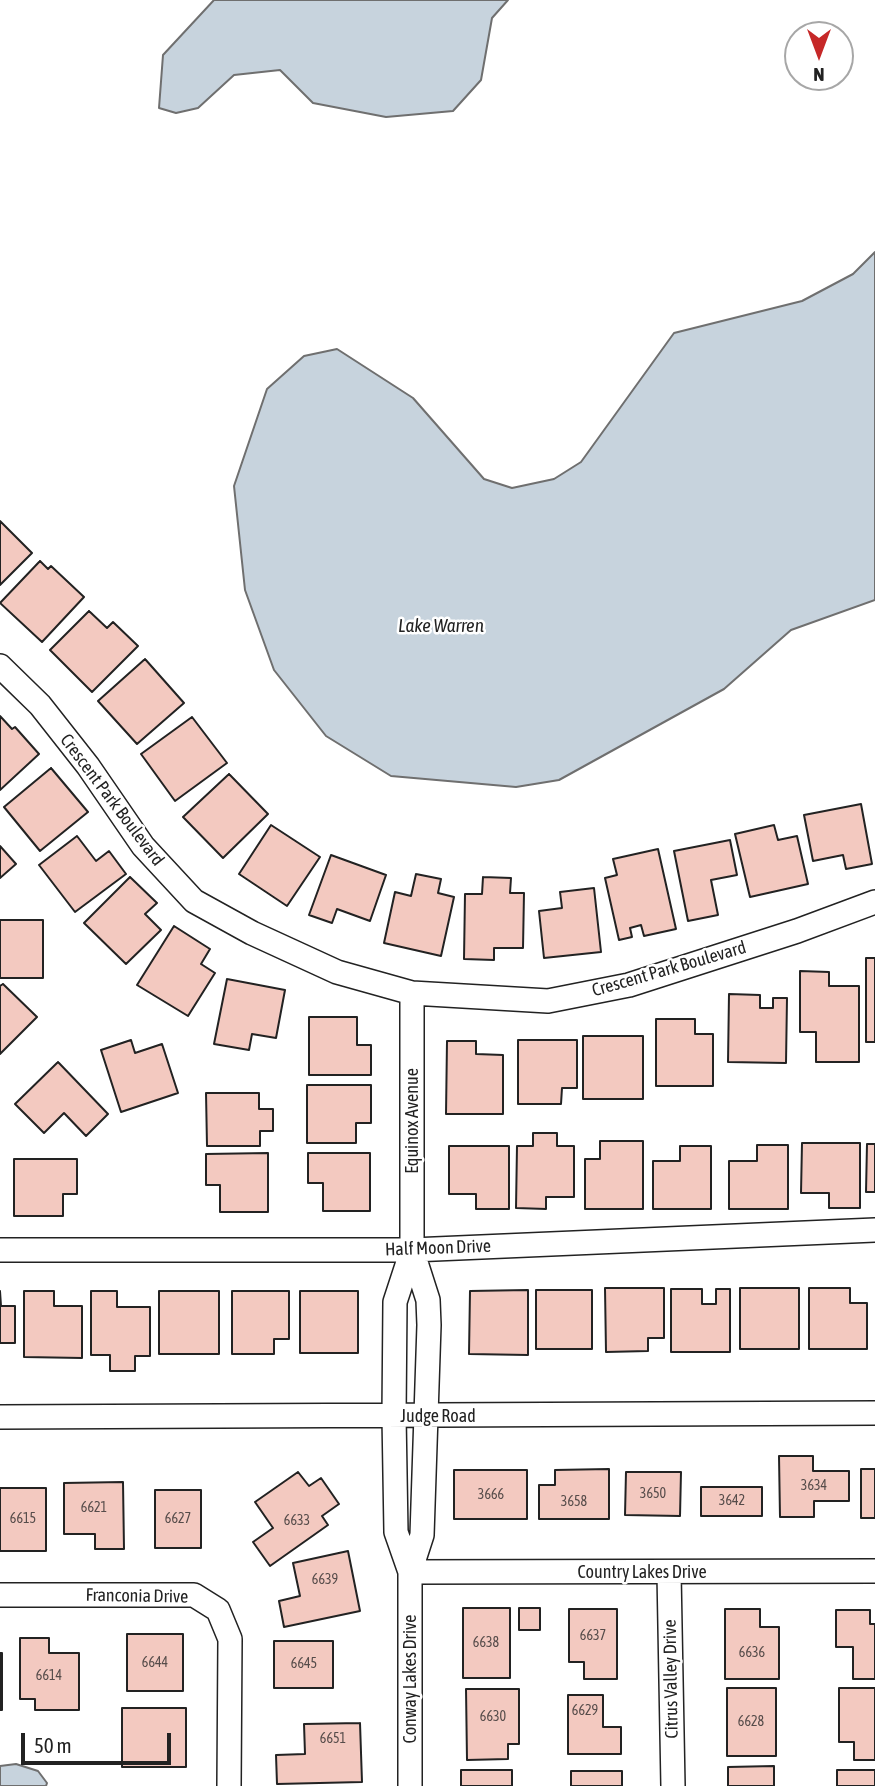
<!DOCTYPE html>
<html>
<head>
<meta charset="utf-8">
<style>
	body { margin:0 }
	#map { position:relative; width:875px; height:1786px; overflow:hidden; background:#fff; font-family:"Asap Condensed",sans-serif }
	canvas { display:block }
	.north { position:absolute; left:784px; top:21px; width:70px; height:70px; box-sizing:border-box; background:#fff; border:2px solid #a7a7a7; border-radius:50%; rotate:180deg; font-size:19px; font-weight:700; line-height:28px; text-align:center; color:#222 }
	.north::after { content:''; display:block; margin:auto; width:24px; height:32px; background:#c62828; clip-path:polygon(50% 0,100% 100%,50% 72%,0 100%) }
	.scale { position:absolute; left:21px; top:1733px; width:150px; height:32px; box-sizing:border-box; border:4px solid #222; border-top:0; padding-left:9px; font-size:21px; line-height:24px; white-space:nowrap; color:#222; -webkit-text-stroke:5px #fff; paint-order:stroke }
</style>
</head>
<body>
<div id="map">
<canvas width="875" height="1786"></canvas>
<div class="north">N</div>
<div class="scale">50 m</div>
</div>
<script>
const c = document.querySelector('canvas').getContext('2d');
c.lineJoin = 'round';
function fillPath(path, color) {
  c.fillStyle = color;
  c.fill(path, 'evenodd');
}
function toPath(rows) {
  const path = new Path2D();
  for (const r of rows) {
    path.moveTo(r[0], r[1]);
    for (let i = 2; i < r.length; i += 2) path.lineTo(r[i], r[i + 1]);
  }
  return path;
}
function strokePath(path, color, width, dash) {
  c.strokeStyle = color;
  c.lineWidth = width;
  c.lineCap = dash ? 'butt' : 'round';
  c.setLineDash(dash || []);
  c.stroke(path);
}
function drawText(font, color, halo, rows, align = 'center') {
  c.font = font + ' "Asap Condensed",sans-serif';
  c.lineWidth = 5;
  c.setLineDash([]);
  c.textBaseline = 'middle';
  c.strokeStyle = halo;
  c.fillStyle = color;
  for (const [text, x, y, turn = 0] of rows) {
    c.save();
    c.translate(x, y);
    c.rotate((+turn || 0) * Math.PI / 180);
    c.textAlign = isNaN(turn) ? turn : align;
    if (halo) c.strokeText(text, 0, 0);
    c.fillText(text, 0, 0);
    c.restore();
  }
}
const water = toPath([
	[214,0,508,0,492,18,481,80,453,111,386,117,313,103,280,70,234,75,198,108,176,113,159,108,163,55,214,0],
	[875,252,875,600,791,630,724,689,559,780,516,787,391,776,326,736,274,670,245,590,234,486,267,389,304,356,337,349,413,398,484,479,512,488,554,479,581,462,674,333,802,301,853,274,875,252],
	[16,1764,38,1771,47,1783,46,1786,0,1786,0,1766,16,1764]
]);
fillPath(water, '#c7d3dd');
strokePath(water, '#6f6f6f', 2);
const building = toPath([
	[0,521,32,553,0,585,0,521],
	[40,561,48,569,51,566,84,597,42,642,0,603,40,561],
	[89,611,107,628,113,622,138,646,92,692,50,650,89,611],
	[145,659,184,703,137,744,98,701,145,659],
	[0,716,12,729,15,727,39,754,0,790,0,716],
	[192,717,227,763,175,801,141,754,192,717],
	[51,768,88,812,40,851,4,807,51,768],
	[229,774,268,814,223,858,183,817,229,774],
	[861,804,872,864,846,869,843,855,813,861,804,815,861,804],
	[271,825,320,857,287,906,239,874,271,825],
	[774,825,778,840,797,836,808,884,750,897,735,834,774,825],
	[77,836,96,861,109,851,126,874,75,912,39,865,77,836],
	[730,840,737,875,711,880,718,915,688,921,674,851,730,840],
	[0,846,16,864,0,878,0,846],
	[658,849,676,929,644,936,641,925,630,928,632,937,619,940,605,878,617,875,613,859,658,849],
	[331,855,386,875,370,921,337,909,332,923,309,915,331,855],
	[416,874,441,879,438,893,454,897,441,956,384,943,395,892,411,896,416,874],
	[130,877,157,903,145,914,161,930,126,964,84,923,130,877],
	[483,877,511,878,510,893,524,893,523,948,494,948,494,960,464,959,465,894,482,894,483,877],
	[594,888,601,952,544,958,539,911,562,908,560,892,594,888],
	[0,920,43,920,43,978,0,978,0,920],
	[174,926,210,949,201,964,215,973,188,1016,137,985,174,926],
	[866,958,875,958,875,1042,866,1042,866,958],
	[800,971,829,972,829,986,859,986,859,1062,816,1062,816,1032,800,1032,800,971],
	[227,979,285,990,276,1038,252,1034,249,1050,214,1044,227,979],
	[3,984,37,1017,0,1054,0,986,3,984],
	[729,994,760,995,760,1008,773,1008,773,998,787,998,786,1063,728,1062,729,994],
	[309,1017,357,1017,357,1045,371,1045,371,1075,309,1075,309,1017],
	[656,1019,695,1019,695,1034,713,1034,713,1086,656,1086,656,1019],
	[583,1036,643,1036,643,1099,583,1099,583,1036],
	[131,1040,135,1053,162,1044,178,1093,121,1112,101,1050,131,1040],
	[518,1040,577,1040,577,1088,562,1088,561,1104,518,1104,518,1040],
	[447,1041,476,1041,476,1054,503,1055,503,1114,446,1114,447,1041],
	[58,1062,108,1114,86,1136,64,1113,44,1133,15,1104,58,1062],
	[307,1085,371,1085,371,1123,356,1123,356,1143,307,1143,307,1085],
	[206,1093,259,1093,259,1109,273,1109,273,1131,260,1131,260,1146,207,1146,206,1093],
	[533,1133,557,1133,557,1146,574,1146,574,1197,546,1197,546,1209,516,1208,517,1146,533,1146,533,1133],
	[600,1141,643,1141,643,1209,585,1209,585,1159,600,1159,600,1141],
	[802,1143,860,1143,860,1208,829,1208,829,1193,801,1193,802,1143],
	[867,1144,875,1144,875,1192,866,1192,867,1144],
	[757,1145,788,1145,788,1209,729,1209,729,1161,757,1161,757,1145],
	[449,1146,509,1146,509,1209,476,1209,476,1194,449,1194,449,1146],
	[680,1146,711,1146,711,1209,653,1209,653,1161,680,1161,680,1146],
	[268,1153,268,1212,220,1212,220,1185,206,1185,206,1154,268,1153],
	[308,1153,370,1153,370,1211,323,1211,323,1183,308,1183,308,1153],
	[14,1159,77,1159,77,1194,63,1194,63,1216,14,1216,14,1159],
	[605,1288,664,1288,664,1338,648,1338,648,1351,606,1352,605,1288],
	[740,1288,799,1288,799,1349,740,1349,740,1288],
	[809,1288,850,1288,850,1303,867,1303,867,1349,809,1349,809,1288],
	[671,1289,702,1289,702,1304,716,1304,716,1289,730,1289,730,1352,671,1352,671,1289],
	[528,1290,528,1355,469,1354,470,1291,528,1290],
	[536,1290,592,1290,592,1349,536,1349,536,1290],
	[0,1291,1,1306,15,1306,15,1343,0,1343,0,1291],
	[24,1291,54,1291,54,1306,82,1306,82,1358,24,1357,24,1291],
	[91,1291,117,1291,117,1307,150,1307,150,1356,135,1356,135,1371,110,1371,110,1355,91,1355,91,1291],
	[159,1291,219,1291,219,1354,159,1354,159,1291],
	[232,1291,289,1291,289,1339,274,1339,274,1354,232,1354,232,1291],
	[300,1291,358,1291,358,1353,300,1353,300,1291],
	[779,1456,813,1456,813,1471,849,1471,849,1501,814,1501,814,1517,780,1517,779,1456],
	[609,1469,609,1519,539,1519,539,1485,555,1485,555,1470,609,1469],
	[861,1469,875,1469,875,1518,861,1518,861,1469],
	[454,1470,527,1470,527,1519,454,1519,454,1470],
	[298,1472,309,1486,321,1478,339,1504,322,1516,328,1525,270,1566,253,1542,273,1528,255,1502,298,1472],
	[626,1472,681,1472,680,1516,625,1515,626,1472],
	[123,1482,124,1549,95,1549,95,1534,64,1534,64,1483,123,1482],
	[701,1487,762,1487,762,1516,701,1516,701,1487],
	[0,1488,46,1488,46,1551,0,1551,0,1488],
	[155,1490,201,1490,201,1548,155,1548,155,1490],
	[348,1551,360,1611,284,1627,279,1601,300,1596,293,1563,348,1551],
	[463,1608,510,1608,510,1678,463,1678,463,1608],
	[519,1608,540,1608,540,1630,519,1630,519,1608],
	[569,1609,617,1609,617,1679,584,1679,584,1662,569,1662,569,1609],
	[725,1609,760,1609,760,1627,779,1627,779,1679,725,1679,725,1609],
	[836,1610,870,1610,870,1624,875,1624,875,1679,853,1679,853,1647,836,1647,836,1610],
	[127,1634,183,1634,183,1691,127,1691,127,1634],
	[20,1638,49,1638,49,1653,79,1653,79,1710,35,1710,35,1699,20,1699,20,1638],
	[274,1641,333,1641,333,1688,274,1688,274,1641],
	[0,1653,2,1653,2,1710,0,1710,0,1653],
	[727,1688,776,1688,776,1756,727,1756,727,1688],
	[839,1688,875,1688,875,1760,854,1760,854,1742,839,1742,839,1688],
	[466,1689,519,1689,519,1744,508,1744,508,1759,467,1760,466,1689],
	[568,1695,603,1695,603,1727,621,1727,621,1754,568,1754,568,1695],
	[122,1708,186,1708,186,1767,122,1767,122,1708],
	[360,1723,362,1782,277,1784,276,1755,305,1754,304,1724,360,1723],
	[774,1766,774,1786,728,1786,728,1767,774,1766],
	[461,1770,512,1770,512,1786,461,1786,461,1770],
	[837,1770,875,1770,875,1786,837,1786,837,1770],
	[571,1771,622,1771,622,1786,571,1786,571,1771]
]);
fillPath(building, '#f3c9c0');
strokePath(building, '#222', 2);
const minor = toPath([
	[0,666,40,705,88,766,143,846,194,901,252,933,337,972,412,993,548,1001,629,985,797,931,875,902],
	[0,1250,412,1250,875,1230],
	[0,1417,875,1413],
	[410,1572,396,1532,394,1416,395,1302,412,1250,412,993],
	[410,1572,875,1571],
	[669,1573,673,1786],
	[0,1595,194,1595,218,1610,230,1639,229,1786],
	[410,1786,410,1572,422,1535,429,1325,428,1300,412,1250]
]);
strokePath(minor, '#222', 26);
strokePath(minor, '#fff', 23);
drawText('14px', '#564c4a', null, [
	["3634",814,1486],
	["3650",653,1494],
	["3666",491,1495],
	["3642",732,1501],
	["3658",574,1502],
	["6621",94,1508],
	["6615",23,1519],
	["6627",178,1519],
	["6633",297,1521],
	["6639",325,1580],
	["6637",593,1636],
	["6638",486,1643],
	["6636",752,1653],
	["6644",155,1663],
	["6645",304,1664],
	["6614",49,1676],
	["6629",585,1711],
	["6630",493,1717],
	["6628",751,1722],
	["6651",333,1739]
]);
drawText('18px', '#222', '#fff', [
	["Crescent Park Boulevard",112,800,53],
	["Crescent Park Boulevard",669,969,-16],
	["Equinox Avenue",412,1121,-90],
	["Half Moon Drive",438,1248,-2],
	["Judge Road",438,1416],
	["Country Lakes Drive",642,1572],
	["Franconia Drive",137,1596,1],
	["Conway Lakes Drive",410,1679,-90],
	["Citrus Valley Drive",671,1679,-91]
]);
drawText('italic 19px', '#222', '#fff', [
	["Lake Warren",441,626]
]);
</script>
</body>
</html>
